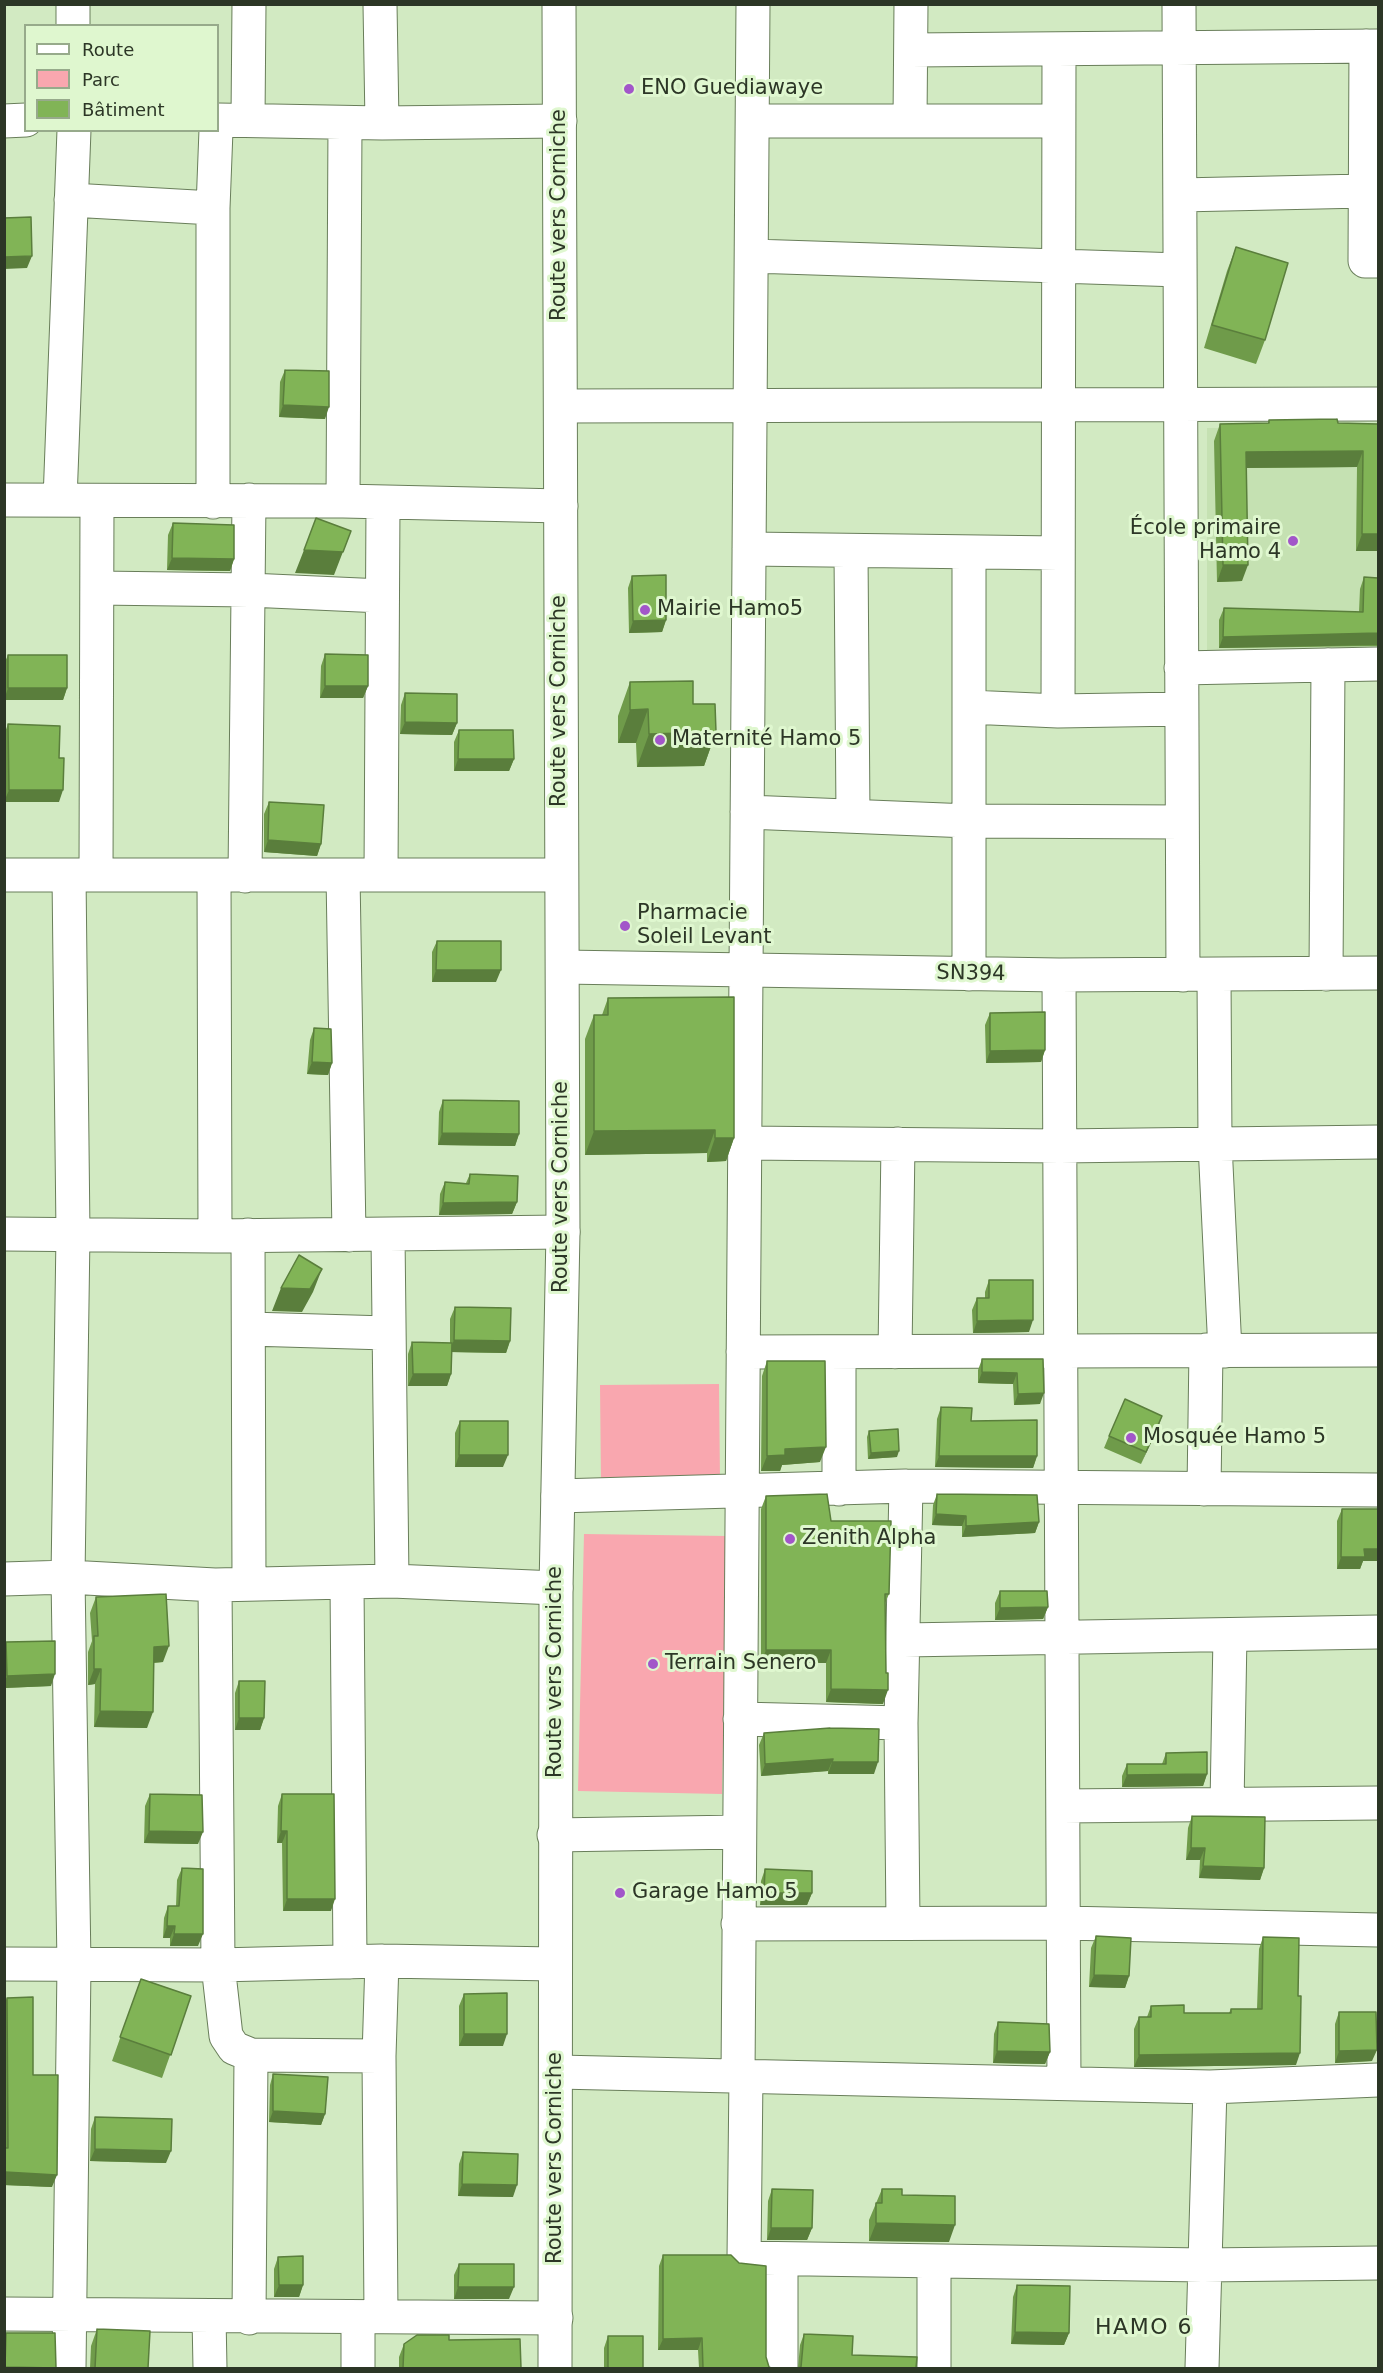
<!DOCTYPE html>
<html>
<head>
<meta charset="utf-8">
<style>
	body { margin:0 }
	#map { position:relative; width:1383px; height:2373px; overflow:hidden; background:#d2eac2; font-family:"DejaVu Sans",sans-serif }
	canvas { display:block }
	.frame { position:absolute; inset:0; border:6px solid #2c3626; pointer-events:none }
	.legend { position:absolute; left:24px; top:24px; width:195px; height:108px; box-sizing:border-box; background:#dff7cf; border:2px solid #97aa8b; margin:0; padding:8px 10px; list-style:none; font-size:18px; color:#2c3626 }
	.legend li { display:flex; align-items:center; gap:12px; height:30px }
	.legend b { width:30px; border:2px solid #97aa8b }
</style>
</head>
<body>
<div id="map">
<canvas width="1383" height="2373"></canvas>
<div class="frame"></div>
<ul class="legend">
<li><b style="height:8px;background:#fff"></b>Route</li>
<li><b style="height:16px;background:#f9a7af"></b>Parc</li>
<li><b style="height:16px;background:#81b456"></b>Bâtiment</li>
</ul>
</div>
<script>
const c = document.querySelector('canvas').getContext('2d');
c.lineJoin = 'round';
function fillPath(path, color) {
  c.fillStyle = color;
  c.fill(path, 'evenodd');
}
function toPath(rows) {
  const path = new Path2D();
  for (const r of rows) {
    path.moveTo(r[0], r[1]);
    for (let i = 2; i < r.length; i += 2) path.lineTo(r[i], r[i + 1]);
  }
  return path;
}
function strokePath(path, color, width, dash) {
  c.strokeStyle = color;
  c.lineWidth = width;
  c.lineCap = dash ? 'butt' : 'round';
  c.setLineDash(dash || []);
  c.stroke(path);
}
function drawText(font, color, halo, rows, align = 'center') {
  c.font = font + ' "DejaVu Sans",sans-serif';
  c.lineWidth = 6;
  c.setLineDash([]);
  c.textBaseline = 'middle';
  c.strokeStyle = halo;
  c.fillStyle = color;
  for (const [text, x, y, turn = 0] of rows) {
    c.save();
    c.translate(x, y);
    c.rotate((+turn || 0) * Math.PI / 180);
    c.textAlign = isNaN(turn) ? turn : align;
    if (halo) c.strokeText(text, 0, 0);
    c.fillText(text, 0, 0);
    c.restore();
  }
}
fillPath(toPath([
	[1378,427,1378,655,1207,656,1207,428]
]), '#c5e1b2');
fillPath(toPath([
	[719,1384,720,1481,601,1483,600,1385],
	[584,1534,727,1536,722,1794,578,1791]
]), '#f9a7af');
const minor = toPath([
	[73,4,73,26],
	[380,4,382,123],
	[1179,4,1183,975],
	[1366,46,1365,261,1378,261],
	[911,50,1378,46],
	[248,119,249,4],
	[218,120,382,123,560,121],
	[4,121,26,120],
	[753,121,1058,121],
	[910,121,911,4],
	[1180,195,1365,191],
	[71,200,213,208],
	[752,256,1180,270],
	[561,406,1378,404],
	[4,500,343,501,561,506],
	[60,500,74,130],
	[343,501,345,123],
	[213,502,213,208,216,130],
	[749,549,1058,553],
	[851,552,853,816],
	[98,588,249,590,382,596],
	[1181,668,1378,664],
	[969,707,1058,711,1181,709],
	[1058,711,1059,49],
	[747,812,969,821,1182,822],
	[4,875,560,875],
	[69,875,73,1234,68,1577,74,1965,69,2368],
	[96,875,97,501],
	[214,875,215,1236],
	[343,875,349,1235],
	[381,875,383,503],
	[245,876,249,500],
	[563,967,1059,975,1378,973],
	[969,974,969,552],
	[1326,974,1328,665],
	[1059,975,1064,2083],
	[1214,975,1215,1144,1225,1351],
	[745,1143,1060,1146,1378,1142],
	[4,1234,215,1236,563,1232],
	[248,1235,249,1584],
	[388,1236,392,1581],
	[249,1329,387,1333],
	[743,1352,1378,1350],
	[839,1352,839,1489],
	[895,1352,898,1144],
	[1204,1489,1206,1350],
	[558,1496,906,1486,1378,1490],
	[4,1579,68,1577,215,1585,392,1581,556,1588],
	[347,1583,350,1962],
	[215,1585,218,1965,226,2036,234,2048,251,2055,379,2056],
	[904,1640,1378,1632],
	[740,1719,901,1723],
	[1227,1805,1230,1635],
	[1063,1806,1378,1803],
	[554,1835,739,1832],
	[903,1923,901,1723,906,1486],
	[738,1924,1064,1923,1378,1930],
	[4,1964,218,1965,382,1961,554,1964],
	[558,2072,1210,2087,1378,2080],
	[738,2075,753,4],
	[746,2075,744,2258,1203,2265,1378,2263],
	[781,2259,781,2368],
	[934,2261,934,2368],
	[4,2314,556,2318],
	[381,2316,379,2056,382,1961],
	[209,2317,210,2368],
	[249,2318,251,2055],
	[358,2368,358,2317],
	[1202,2368,1210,2087]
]);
const major = toPath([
	[555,2368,556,1588,563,1232,559,4]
]);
strokePath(minor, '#697e5a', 35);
strokePath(major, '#697e5a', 35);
strokePath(minor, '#fff', 33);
strokePath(major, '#fff', 33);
fillPath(toPath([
	[1236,247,1265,340,1256,364,1204,348,1227,271],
	[285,370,325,419,279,417,280,382],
	[1269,420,1338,423,1378,424,1378,551,1356,551,1357,467,1246,468,1242,581,1217,582,1214,441,1220,424,1268,423],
	[173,523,234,559,230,571,167,570,168,535],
	[632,576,666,620,662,632,629,633,628,588],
	[1364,577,1378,578,1378,646,1219,648,1219,620,1224,608,1359,612,1360,589],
	[325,654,368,686,363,698,320,698,321,666],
	[8,655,67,688,63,700,4,700,4,664],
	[630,682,693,704,716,732,704,766,637,767,636,743,618,743,618,716],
	[405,693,457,723,452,735,400,734,401,705],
	[8,724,59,758,59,802,4,802,4,735],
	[459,730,514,759,509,771,454,771,454,742],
	[269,802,321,844,317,856,264,852,264,814],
	[437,941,496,982,432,982,432,952],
	[608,998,734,1138,726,1161,707,1162,707,1153,585,1155,585,1039,594,1015,602,1015],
	[990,1013,1045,1050,1041,1062,986,1063,985,1025],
	[314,1028,332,1063,328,1075,307,1074,310,1040],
	[443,1100,519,1134,515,1146,438,1145,439,1112],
	[470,1174,517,1202,512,1214,439,1215,440,1194,445,1182,466,1183],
	[989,1280,1029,1332,973,1333,972,1310,977,1298,985,1298,985,1292],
	[455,1307,510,1341,506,1353,452,1352,451,1374,447,1386,408,1386,408,1354,412,1342,450,1343,450,1319],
	[982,1359,1043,1359,1040,1404,1014,1405,1013,1384,978,1383,978,1370],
	[767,1361,820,1462,782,1465,780,1471,761,1471,762,1376],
	[941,1407,971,1421,1037,1456,1033,1468,935,1467,937,1419],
	[1162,1416,1141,1464,1104,1448,1109,1436],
	[460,1421,503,1467,455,1467,455,1433],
	[869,1431,897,1457,868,1459,867,1437],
	[937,1494,1039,1522,1035,1533,962,1537,962,1526,932,1525,933,1505],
	[766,1496,831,1521,889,1594,885,1603,883,1704,826,1702,826,1663,761,1663,761,1509],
	[1342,1509,1377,1561,1363,1561,1360,1569,1337,1569,1337,1521],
	[1000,1591,1048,1607,1043,1619,995,1620,995,1603],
	[96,1597,163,1662,154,1663,147,1728,94,1727,95,1684,88,1685,88,1652,92,1641,90,1613],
	[6,1642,51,1686,4,1688,4,1647],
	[239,1681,264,1718,260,1730,235,1730,235,1693],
	[764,1733,874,1774,828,1774,828,1771,761,1776,759,1745],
	[1166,1753,1207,1774,1203,1786,1122,1787,1122,1776,1127,1764,1162,1764],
	[150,1794,198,1844,144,1843,145,1806],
	[282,1794,331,1911,283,1911,282,1843,277,1843,278,1806],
	[1192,1816,1264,1868,1260,1880,1199,1878,1200,1860,1186,1860,1188,1828],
	[182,1868,198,1946,170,1946,170,1938,163,1938,164,1918,168,1906,176,1906,177,1880],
	[765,1869,812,1893,807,1905,760,1905,761,1881],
	[1096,1936,1129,1976,1125,1988,1089,1987,1091,1948],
	[1263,1937,1296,2065,1134,2067,1134,2029,1139,2017,1147,2017,1151,2006,1184,2013,1229,2013,1231,2009,1257,2009,1259,1949],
	[141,1979,191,1996,162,2078,112,2061],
	[464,1994,503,2046,459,2046,459,2006],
	[7,1998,33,2075,52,2187,4,2185,4,2004],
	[1339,2012,1372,2061,1335,2063,1335,2024],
	[998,2022,1050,2052,1045,2064,993,2063,994,2034],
	[273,2074,325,2114,321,2125,269,2122,270,2085],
	[95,2117,166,2163,90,2161,91,2129],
	[463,2152,513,2197,458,2196,459,2164],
	[772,2189,812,2228,807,2240,767,2240,768,2201],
	[882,2189,902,2195,949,2242,869,2241,869,2220],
	[663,2255,766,2357,769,2367,771,2368,699,2368,698,2350,658,2350,659,2266],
	[278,2257,303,2285,299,2297,274,2297,274,2269],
	[459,2264,509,2299,454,2299,454,2275],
	[1017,2285,1069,2333,1064,2345,1011,2344,1013,2297],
	[97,2329,148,2368,90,2368,91,2346],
	[6,2333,55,2333,55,2368,4,2368,4,2337],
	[804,2334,852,2355,916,2368,798,2368,800,2345],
	[608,2336,643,2368,604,2368,604,2348],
	[449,2340,521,2368,399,2368,399,2357,404,2344]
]), '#6f9b4a');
fillPath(toPath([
	[32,256,27,268,4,269,4,257],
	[283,405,329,407,325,419,279,417],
	[1363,451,1357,467,1240,468,1246,452],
	[351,531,334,575,295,573,304,550],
	[1362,534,1378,534,1378,551,1356,551],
	[172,558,234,559,230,571,167,570],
	[1223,565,1248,565,1242,581,1217,582],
	[666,620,662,632,629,633,633,621],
	[1378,633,1378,645,1219,648,1223,637],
	[325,686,368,686,363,698,320,698],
	[8,688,67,688,63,700,4,700],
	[648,709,636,743,618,743,630,710],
	[405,722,457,723,452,735,400,734],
	[716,732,704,766,637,767,649,734],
	[458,759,514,759,509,771,454,771],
	[9,790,63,790,59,802,4,802],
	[268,840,321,844,317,856,264,852],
	[436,970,501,970,496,982,432,982],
	[1045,1050,1041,1062,986,1063,990,1051],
	[312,1062,332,1063,328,1075,307,1074],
	[715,1130,707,1153,585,1155,594,1131],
	[442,1133,519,1134,515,1146,438,1145],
	[715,1138,734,1138,726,1161,707,1162],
	[517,1202,512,1214,439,1215,443,1203],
	[322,1269,313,1292,302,1312,272,1311,281,1288],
	[1033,1320,1029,1332,973,1333,977,1321],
	[454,1340,510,1341,506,1353,449,1352],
	[982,1372,1017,1373,1013,1384,978,1383],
	[413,1374,451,1374,447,1386,408,1386],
	[1044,1393,1040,1404,1014,1405,1018,1394],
	[1162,1416,1158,1428,1141,1464,1146,1452],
	[826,1447,820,1462,782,1465,780,1471,761,1471,767,1456,785,1449],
	[899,1451,897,1457,868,1459,871,1453],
	[459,1455,508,1455,503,1467,455,1467],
	[939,1456,1037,1456,1033,1468,935,1467],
	[936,1514,966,1516,962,1526,932,1525],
	[1039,1522,1035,1533,962,1537,966,1526],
	[1364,1549,1378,1549,1378,1558,1377,1561,1363,1561,1360,1569,1337,1569,1341,1557],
	[1048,1607,1043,1619,995,1620,1000,1608],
	[169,1646,163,1662,148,1663,154,1647],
	[766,1650,831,1650,826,1663,761,1663],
	[94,1669,101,1669,95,1684,88,1685],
	[55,1674,51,1686,4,1688,4,1683,7,1676],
	[831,1689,888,1690,883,1704,826,1702],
	[100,1711,153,1712,147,1728,94,1727],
	[239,1718,264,1718,260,1730,235,1730],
	[833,1759,828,1771,761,1776,765,1764],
	[832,1762,878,1762,874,1774,828,1774],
	[1207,1774,1203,1786,1122,1787,1127,1775],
	[149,1831,203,1832,198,1844,144,1843],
	[281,1831,287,1831,282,1843,277,1843],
	[1191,1848,1205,1848,1200,1860,1186,1860],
	[1203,1866,1264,1868,1260,1880,1199,1878],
	[764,1893,812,1893,807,1905,760,1905],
	[287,1899,335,1899,331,1911,283,1911],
	[167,1926,175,1926,170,1938,163,1938],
	[174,1934,203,1934,198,1946,170,1946],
	[1094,1975,1129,1976,1125,1988,1089,1987],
	[464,2034,507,2034,503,2046,459,2046],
	[1377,2050,1372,2061,1335,2063,1339,2051],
	[997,2051,1050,2052,1045,2064,993,2063],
	[1300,2053,1296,2065,1134,2067,1139,2055],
	[273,2111,325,2114,321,2125,269,2122],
	[95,2149,171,2151,166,2163,90,2161],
	[5,2172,57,2175,52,2187,4,2185],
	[462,2184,517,2185,513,2197,458,2196],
	[876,2223,955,2225,949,2242,869,2241],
	[771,2228,812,2228,807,2240,767,2240],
	[279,2285,303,2285,299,2297,274,2297],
	[458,2287,514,2287,509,2299,454,2299],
	[1015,2332,1069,2333,1064,2345,1011,2344],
	[702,2338,698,2350,658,2350,663,2339],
	[5,2367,56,2368,5,2368]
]), '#5a7e3c');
const building = toPath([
	[31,217,32,256,4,257,4,218,31,217],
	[1236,247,1288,263,1265,340,1212,325,1236,247],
	[285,370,329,371,329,407,283,405,285,370],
	[1337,419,1338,423,1378,424,1378,534,1362,534,1363,451,1246,452,1248,565,1223,565,1220,424,1269,423,1269,420,1337,419],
	[316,518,351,531,343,552,304,550,316,518],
	[173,523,234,525,234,559,172,558,173,523],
	[666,575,666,620,633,621,632,576,666,575],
	[1364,577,1378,578,1378,633,1223,637,1224,608,1363,612,1364,577],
	[325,654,368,655,368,686,325,686,325,654],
	[8,655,67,655,67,688,8,688,8,655],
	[693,681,693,704,715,704,716,732,649,734,648,709,630,710,630,682,693,681],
	[405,693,457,694,457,723,405,722,405,693],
	[8,724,60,726,59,758,64,758,63,790,9,790,8,724],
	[459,730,513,730,514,759,458,759,459,730],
	[269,802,324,805,321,844,268,840,269,802],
	[437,941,501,941,501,970,436,970,437,941],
	[734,997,734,1138,715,1138,715,1130,594,1131,594,1015,608,1015,608,998,734,997],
	[1045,1012,1045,1050,990,1051,990,1013,1045,1012],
	[314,1028,331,1029,332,1063,312,1062,314,1028],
	[443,1100,519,1101,519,1134,442,1133,443,1100],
	[470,1174,518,1176,517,1202,443,1203,445,1182,469,1184,470,1174],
	[299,1255,322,1269,310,1289,281,1288,299,1255],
	[989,1280,1033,1280,1033,1320,977,1321,977,1298,989,1298,989,1280],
	[455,1307,511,1308,510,1341,454,1340,455,1307],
	[412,1342,452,1343,451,1374,413,1374,412,1342],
	[982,1359,1043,1359,1044,1393,1018,1394,1017,1373,982,1372,982,1359],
	[767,1361,825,1361,826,1447,785,1449,785,1455,767,1456,767,1361],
	[1125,1399,1162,1416,1146,1452,1109,1436,1125,1399],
	[941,1407,972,1408,971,1421,1037,1420,1037,1456,939,1456,941,1407],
	[460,1421,508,1421,508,1455,459,1455,460,1421],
	[898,1429,899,1451,871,1453,869,1431,898,1429],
	[827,1494,831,1521,891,1521,889,1594,885,1594,886,1673,888,1673,888,1690,831,1689,831,1650,766,1650,766,1496,827,1494],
	[937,1494,1037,1495,1039,1522,966,1526,966,1516,936,1514,937,1494],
	[1342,1509,1378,1509,1378,1549,1364,1549,1365,1557,1341,1557,1342,1509],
	[1000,1591,1047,1591,1048,1607,1000,1608,1000,1591],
	[166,1594,169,1646,154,1647,153,1712,100,1711,101,1669,94,1669,94,1636,98,1636,96,1597,166,1594],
	[55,1641,55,1674,7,1676,6,1642,55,1641],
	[239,1681,265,1681,264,1718,239,1718,239,1681],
	[830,1728,879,1729,878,1762,832,1762,833,1759,765,1764,764,1733,830,1728],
	[1207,1752,1207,1774,1127,1775,1127,1764,1166,1764,1166,1753,1207,1752],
	[150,1794,202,1795,203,1832,149,1831,150,1794],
	[282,1794,334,1794,335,1899,287,1899,287,1831,281,1831,282,1794],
	[1192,1816,1265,1817,1264,1868,1203,1866,1205,1848,1191,1848,1192,1816],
	[182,1868,203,1869,203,1934,174,1934,175,1926,167,1926,168,1906,179,1906,182,1868],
	[765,1869,812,1871,812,1893,764,1893,765,1869],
	[1096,1936,1131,1938,1129,1976,1094,1975,1096,1936],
	[1263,1937,1299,1938,1298,1996,1301,1996,1300,2053,1139,2055,1139,2017,1151,2017,1151,2006,1184,2005,1184,2013,1231,2013,1231,2009,1262,2009,1263,1937],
	[141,1979,191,1996,171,2055,120,2037,141,1979],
	[507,1993,507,2034,464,2034,464,1994,507,1993],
	[33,1997,33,2075,58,2075,57,2175,5,2172,4,2181,4,2148,8,2148,7,1998,33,1997],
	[1339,2012,1376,2012,1377,2050,1339,2051,1339,2012],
	[998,2022,1049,2024,1050,2052,997,2051,998,2022],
	[273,2074,328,2077,325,2114,273,2111,273,2074],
	[95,2117,172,2119,171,2151,95,2149,95,2117],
	[463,2152,518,2154,517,2185,462,2184,463,2152],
	[772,2189,813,2190,812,2228,771,2228,772,2189],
	[882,2189,902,2189,902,2195,955,2196,955,2225,876,2223,876,2203,882,2203,882,2189],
	[663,2255,731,2255,739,2263,766,2266,766,2357,769,2367,771,2368,703,2368,702,2338,663,2339,663,2255],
	[303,2256,303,2285,279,2285,278,2257,303,2256],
	[459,2264,514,2264,514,2287,458,2287,459,2264],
	[1017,2285,1070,2286,1069,2333,1015,2332,1017,2285],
	[97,2329,150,2331,148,2368,95,2368,97,2329],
	[6,2333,55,2333,56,2368,5,2367,6,2333],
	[804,2334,853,2336,852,2355,917,2357,916,2368,799,2368,801,2367,804,2334],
	[417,2335,449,2335,449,2340,520,2339,521,2368,403,2368,404,2344,417,2335],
	[608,2336,643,2336,643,2368,608,2368,608,2336]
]);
fillPath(building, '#81b456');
strokePath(building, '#5a7e3c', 1.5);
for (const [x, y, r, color] of [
	[629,89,6,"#a256c9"],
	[1293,541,6,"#a256c9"],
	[645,610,6,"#a256c9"],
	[660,740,6,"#a256c9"],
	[625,926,6,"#a256c9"],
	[1131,1438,6,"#a256c9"],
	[790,1539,6,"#a256c9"],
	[653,1664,6,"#a256c9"],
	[620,1893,6,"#a256c9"]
]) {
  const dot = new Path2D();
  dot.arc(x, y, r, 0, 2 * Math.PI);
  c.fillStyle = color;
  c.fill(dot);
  strokePath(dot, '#dff7cf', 2);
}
drawText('21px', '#2c3626', '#dff7cf', [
	["ENO Guediawaye",641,89],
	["École primaire",1281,529,"right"],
	["Hamo 4",1281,553,"right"],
	["Mairie Hamo5",657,610],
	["Maternité Hamo 5",672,740],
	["Pharmacie",637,914],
	["Soleil Levant",637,938],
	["Mosquée Hamo 5",1143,1438],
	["Zenith Alpha",802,1539],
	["Terrain Senero",665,1664],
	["Garage Hamo 5",632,1893]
], 'left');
drawText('21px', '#2c3626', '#dff7cf', [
	["Route vers Corniche",560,215,-90],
	["Route vers Corniche",560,701,-90],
	["SN394",971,974,1],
	["Route vers Corniche",562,1187,-90],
	["Route vers Corniche",556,1672,-90],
	["Route vers Corniche",556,2158,-90]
]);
c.letterSpacing = '1.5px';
drawText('22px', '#2c3626', '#dff7cf', [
	["HAMO 6",1144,2328]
]);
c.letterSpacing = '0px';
</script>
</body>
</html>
